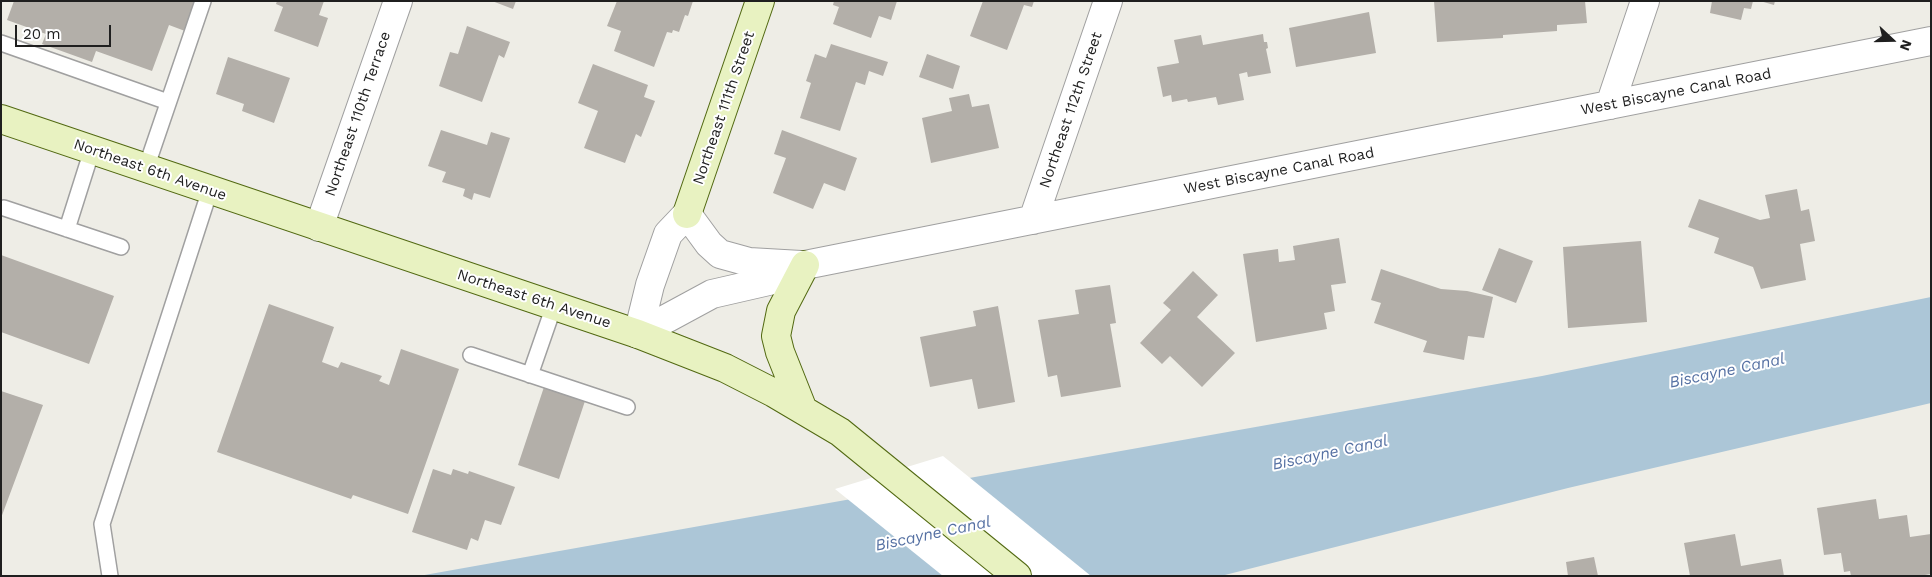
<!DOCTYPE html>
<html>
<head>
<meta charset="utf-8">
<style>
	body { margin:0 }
	#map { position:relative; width:1932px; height:577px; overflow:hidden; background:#eeede6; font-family:"Work Sans",sans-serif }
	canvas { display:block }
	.frame { position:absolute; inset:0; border:2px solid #1f1f1f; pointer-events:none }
	.north { position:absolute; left:1867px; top:15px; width:50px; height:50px; -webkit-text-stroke:4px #fff; paint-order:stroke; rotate:111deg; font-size:14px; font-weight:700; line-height:20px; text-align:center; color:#1f1f1f }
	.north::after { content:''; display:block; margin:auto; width:18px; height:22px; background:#1f1f1f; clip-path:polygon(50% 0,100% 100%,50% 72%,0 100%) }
	.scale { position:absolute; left:15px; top:25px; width:96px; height:22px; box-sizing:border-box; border:2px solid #1f1f1f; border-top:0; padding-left:6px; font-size:15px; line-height:18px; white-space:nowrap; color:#1f1f1f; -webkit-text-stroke:4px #fff; paint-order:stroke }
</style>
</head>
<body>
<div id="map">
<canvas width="1932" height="577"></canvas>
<div class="frame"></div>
<div class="north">N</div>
<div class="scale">20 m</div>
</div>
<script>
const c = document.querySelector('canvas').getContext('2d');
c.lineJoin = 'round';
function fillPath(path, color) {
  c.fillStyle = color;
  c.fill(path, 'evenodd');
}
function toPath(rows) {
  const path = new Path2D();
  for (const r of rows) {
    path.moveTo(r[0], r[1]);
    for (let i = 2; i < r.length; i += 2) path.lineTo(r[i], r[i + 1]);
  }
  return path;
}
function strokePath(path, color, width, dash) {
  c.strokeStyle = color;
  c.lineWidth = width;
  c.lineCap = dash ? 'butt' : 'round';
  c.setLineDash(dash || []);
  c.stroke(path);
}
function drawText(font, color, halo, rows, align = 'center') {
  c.font = font + ' "Work Sans",sans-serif';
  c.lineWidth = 4;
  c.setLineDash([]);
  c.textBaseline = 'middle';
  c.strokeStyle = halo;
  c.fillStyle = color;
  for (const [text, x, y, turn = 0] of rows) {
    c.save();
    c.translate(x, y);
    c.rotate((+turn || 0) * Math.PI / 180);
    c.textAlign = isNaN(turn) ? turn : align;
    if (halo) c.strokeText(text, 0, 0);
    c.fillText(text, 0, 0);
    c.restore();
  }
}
fillPath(toPath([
	[1931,297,1931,403,1568,488,1221,576,419,576,1542,376]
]), '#acc6d7');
fillPath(toPath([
	[943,456,1091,576,943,576,835,489]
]), '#fff');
fillPath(toPath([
	[14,1,196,1,185,31,169,25,152,71,96,51,92,62,42,44,46,34,7,20],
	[277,1,324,1,319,15,328,18,318,47,274,31,283,7,276,4],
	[492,1,516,1,513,9],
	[617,1,693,1,688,16,685,15,679,32,673,30,672,33,667,32,654,67,614,51,621,31,607,26],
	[834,1,897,1,891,20,879,16,871,38,833,24,839,7,833,5],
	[983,1,1034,1,1032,7,1024,5,1007,50,970,36],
	[1434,1,1585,1,1587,23,1557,25,1557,31,1503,35,1503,38,1437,42],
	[1712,1,1753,1,1751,9,1744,8,1741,20,1710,13],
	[1760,1,1775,1,1774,5],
	[1369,12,1376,53,1296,67,1289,28],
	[467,26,510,42,504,58,499,55,482,102,439,86,450,52,458,54],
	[1263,34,1264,42,1267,42,1268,48,1266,49,1271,73,1248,77,1247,72,1239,74,1244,100,1218,105,1216,97,1188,102,1187,99,1172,102,1171,95,1163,97,1157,67,1179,63,1174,40,1201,35,1203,45],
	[831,44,888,62,883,76,869,71,865,85,856,82,840,131,800,118,811,83,806,81,815,54,826,58],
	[927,54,960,66,953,89,919,77],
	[228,57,290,78,274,123,242,111,244,104,216,94],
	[593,64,648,85,644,97,655,101,641,137,636,134,625,163,584,148,598,111,578,103],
	[969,94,972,107,989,104,999,148,931,163,922,118,952,111,949,98],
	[441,130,487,145,491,132,510,138,490,198,474,193,472,200,463,196,465,189,442,182,446,172,428,166],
	[782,130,857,158,845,191,824,183,813,209,773,193,786,158,774,154],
	[1797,189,1801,211,1809,209,1815,241,1800,244,1806,280,1761,289,1753,267,1714,253,1719,238,1688,227,1699,199,1760,220,1770,218,1765,195],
	[1339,238,1346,283,1331,285,1335,311,1324,313,1327,329,1256,342,1243,254,1278,249,1279,262,1295,260,1293,246],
	[1641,241,1647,322,1568,328,1563,247],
	[1499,248,1533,261,1516,303,1482,290],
	[1,255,114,296,89,364,1,332],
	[1381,269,1441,289,1467,291,1493,297,1484,338,1468,336,1464,360,1423,352,1427,341,1374,323,1381,303,1371,300],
	[1193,271,1218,295,1197,317,1235,353,1202,387,1170,356,1162,364,1140,343,1171,310,1163,303],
	[1110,285,1116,323,1110,324,1121,387,1061,397,1057,375,1048,377,1038,320,1079,314,1075,290],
	[269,304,334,327,322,362,338,368,341,362,382,376,379,381,389,385,401,349,459,369,408,514,353,495,351,499,217,452],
	[998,306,1015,402,978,409,972,379,930,387,920,337,976,326,973,311],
	[545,384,586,398,559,479,518,465],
	[1,391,43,405,1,518],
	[433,469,451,475,453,469,468,474,469,471,515,487,501,525,485,520,478,541,471,538,467,550,412,532],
	[1876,499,1879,519,1907,515,1910,537,1931,534,1931,574,1919,576,1851,576,1850,571,1844,572,1841,553,1824,555,1817,508],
	[1735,534,1741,566,1781,559,1784,576,1690,576,1684,543],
	[1594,557,1598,576,1568,576,1566,562]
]), '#b3afa9');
const lane = toPath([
	[1,43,168,102],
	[146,168,203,1],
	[4,208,121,247],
	[67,229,92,150],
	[471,355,627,407],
	[530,375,554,306],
	[110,576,102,524,210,190]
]);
const street = toPath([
	[1610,105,1645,1],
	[1033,220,1108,1],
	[319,227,398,1],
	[638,334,712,294,773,280,805,265,1931,41],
	[638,334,650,285,668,234,687,214,709,244,720,254,749,262,801,265]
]);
const secondary = toPath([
	[1,119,638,334,725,368,774,393,840,432,1017,576],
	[687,214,760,1],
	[803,410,780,352,776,336,781,311,805,265]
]);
strokePath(lane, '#a0a0a0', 18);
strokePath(street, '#a0a0a0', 30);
strokePath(secondary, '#526912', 30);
strokePath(lane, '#fff', 15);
strokePath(street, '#fff', 28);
strokePath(secondary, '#e8f2c1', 28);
drawText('15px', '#1f1f1f', '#fff', [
	["West Biscayne Canal Road",1676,92,-11],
	["Northeast 111th Street",724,108,-71],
	["Northeast 112th Street",1071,110,-71],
	["Northeast 110th Terrace",358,114,-71],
	["Northeast 6th Avenue",150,170,19],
	["West Biscayne Canal Road",1279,171,-11],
	["Northeast 6th Avenue",534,299,18]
]);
drawText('italic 16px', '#5671a3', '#fff', [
	["Biscayne Canal",1727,371,-12],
	["Biscayne Canal",1330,453,-12],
	["Biscayne Canal",933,534,-12]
]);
</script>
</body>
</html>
